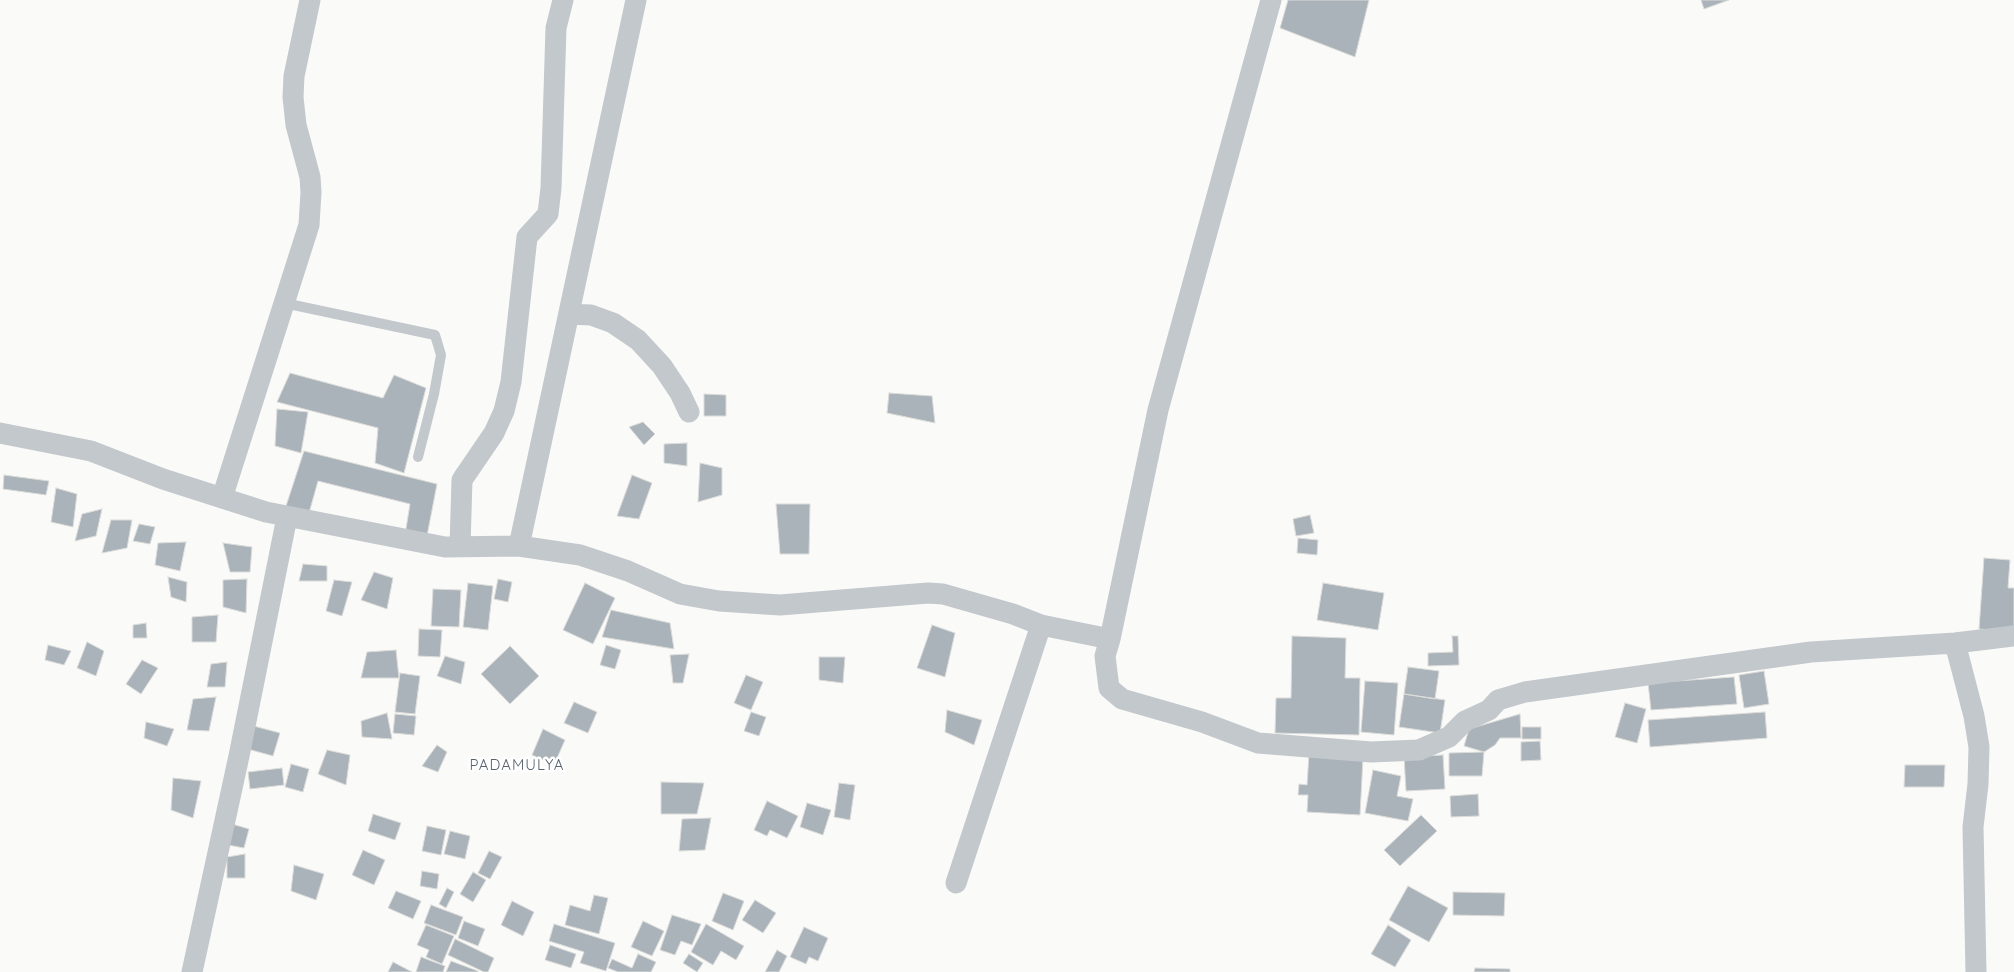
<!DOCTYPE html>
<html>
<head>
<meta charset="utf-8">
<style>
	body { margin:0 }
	canvas { display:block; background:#fafaf8 }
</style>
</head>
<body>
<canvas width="2014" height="972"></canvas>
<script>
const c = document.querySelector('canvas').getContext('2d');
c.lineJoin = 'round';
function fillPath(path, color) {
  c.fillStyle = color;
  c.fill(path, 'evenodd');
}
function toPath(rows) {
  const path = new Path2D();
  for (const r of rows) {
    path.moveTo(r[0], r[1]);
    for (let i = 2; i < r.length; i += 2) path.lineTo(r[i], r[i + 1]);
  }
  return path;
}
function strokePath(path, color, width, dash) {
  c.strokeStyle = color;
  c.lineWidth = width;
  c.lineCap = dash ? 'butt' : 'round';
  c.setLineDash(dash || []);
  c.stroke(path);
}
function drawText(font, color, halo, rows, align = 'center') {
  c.font = font + ' Quicksand,sans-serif';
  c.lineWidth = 5;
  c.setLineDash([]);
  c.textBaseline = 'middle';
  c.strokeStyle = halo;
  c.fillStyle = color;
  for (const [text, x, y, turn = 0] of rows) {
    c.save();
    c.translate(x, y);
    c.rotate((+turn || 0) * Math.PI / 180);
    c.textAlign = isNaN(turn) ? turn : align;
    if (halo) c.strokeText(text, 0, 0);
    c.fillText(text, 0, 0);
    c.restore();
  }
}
const building = toPath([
	[1288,0,1369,0,1355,57,1280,28,1288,0],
	[1701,0,1729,0,1704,9,1701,0],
	[290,373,383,398,394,375,426,388,404,473,375,463,378,428,277,402,290,373],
	[889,393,932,396,935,423,887,413,889,393],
	[704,394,726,395,726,416,704,416,704,394],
	[277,409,308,412,301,453,275,446,277,409],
	[643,422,655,434,644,445,629,427,643,422],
	[687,443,687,466,664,463,664,444,687,443],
	[304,451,437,484,426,541,405,535,410,504,318,481,309,513,286,506,304,451],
	[700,463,722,468,722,495,698,502,700,463],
	[4,475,49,481,46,495,3,489,4,475],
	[632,475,652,483,639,519,617,516,632,475],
	[56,488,77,494,73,527,51,522,56,488],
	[776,504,810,504,809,554,780,554,776,504],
	[102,509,96,536,75,541,82,514,102,509],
	[1310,515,1314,533,1296,536,1293,519,1310,515],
	[111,520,132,520,127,548,102,553,111,520],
	[139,524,155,527,150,544,133,541,139,524],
	[1298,538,1318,540,1317,555,1297,553,1298,538],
	[186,542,180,571,155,565,158,543,186,542],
	[223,543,252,547,250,572,230,572,223,543],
	[1984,558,2010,560,2008,588,2014,588,2014,632,1979,629,1984,558],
	[303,564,327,566,327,581,299,581,303,564],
	[374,572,393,578,387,609,361,600,374,572],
	[168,577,187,582,186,602,171,597,168,577],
	[247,579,246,613,223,607,223,580,247,579],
	[498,579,512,582,508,602,494,599,498,579],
	[334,580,352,582,342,616,326,611,334,580],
	[468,583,493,586,488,630,463,627,468,583],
	[585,583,615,598,593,644,563,630,585,583],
	[1323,583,1384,593,1378,630,1317,620,1323,583],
	[433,589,461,590,459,627,431,626,433,589],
	[611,610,670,623,674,649,602,637,611,610],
	[218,615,216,642,192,642,192,617,218,615],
	[146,623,147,638,133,638,133,625,146,623],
	[932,625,955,633,945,677,917,668,932,625],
	[419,629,442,630,440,657,418,656,419,629],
	[1292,636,1346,638,1345,678,1360,678,1359,735,1275,733,1276,698,1291,698,1292,636],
	[1452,636,1458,636,1459,665,1428,666,1428,653,1453,652,1452,636],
	[87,642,104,651,96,676,77,668,87,642],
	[48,645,71,651,64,665,45,660,48,645],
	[606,645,621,650,615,669,600,665,606,645],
	[510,646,539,676,510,704,481,674,510,646],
	[396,650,399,678,361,678,367,652,396,650],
	[689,654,683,683,673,683,670,655,689,654],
	[445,656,465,662,461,684,437,676,445,656],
	[819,657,845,657,843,683,819,680,819,657],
	[142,660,158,668,141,694,126,684,142,660],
	[227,662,225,687,207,687,211,664,227,662],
	[1408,667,1439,671,1435,699,1404,694,1408,667],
	[1764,671,1769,704,1744,708,1739,675,1764,671],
	[400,673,420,676,415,714,395,712,400,673],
	[746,675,763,682,751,710,734,703,746,675],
	[1734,677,1737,704,1651,710,1648,683,1734,677],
	[1365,681,1398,683,1394,735,1361,732,1365,681],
	[1404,694,1445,700,1440,733,1399,727,1404,694],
	[216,697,209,731,187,730,193,699,216,697],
	[574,702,597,712,588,733,564,723,574,702],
	[1625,703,1646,709,1637,743,1615,737,1625,703],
	[947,710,982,720,974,745,945,732,947,710],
	[751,712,766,717,759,736,744,731,751,712],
	[1765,712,1767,738,1650,747,1648,720,1765,712],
	[387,713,392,739,362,737,361,721,387,713],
	[395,714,416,716,414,735,393,733,395,714],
	[1520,714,1521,738,1500,738,1495,745,1484,752,1464,746,1469,729,1520,714],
	[146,722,174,729,167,746,144,738,146,722],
	[250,725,280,733,273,756,244,748,250,725],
	[1522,727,1541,727,1541,739,1522,739,1522,727],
	[543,729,565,740,554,765,532,755,543,729],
	[1540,741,1541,760,1521,761,1521,742,1540,741],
	[437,745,447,752,438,772,422,766,437,745],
	[327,750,350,755,346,785,318,774,327,750],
	[1484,752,1482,776,1449,776,1449,753,1484,752],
	[1309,754,1363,758,1360,815,1307,812,1308,795,1298,795,1299,784,1307,785,1309,754],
	[1443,755,1445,789,1406,791,1404,757,1443,755],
	[291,764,309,769,303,792,285,787,291,764],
	[1905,765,1945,765,1944,787,1904,787,1905,765],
	[282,768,284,785,250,789,248,772,282,768],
	[1373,770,1401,776,1397,796,1413,799,1408,821,1365,813,1373,770],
	[173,778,201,781,193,818,171,810,173,778],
	[661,782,704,783,697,814,661,814,661,782],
	[839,783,855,785,850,820,834,817,839,783],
	[1478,794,1479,816,1451,817,1450,796,1478,794],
	[767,801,798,816,787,838,770,830,767,836,754,830,767,801],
	[807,803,831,810,823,835,800,827,807,803],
	[373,814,401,823,395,840,368,831,373,814],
	[1421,815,1437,831,1400,866,1384,850,1421,815],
	[711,818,705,850,679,851,682,819,711,818],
	[232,824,249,829,244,848,228,845,232,824],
	[427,826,446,830,441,855,422,851,427,826],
	[450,831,470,836,465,859,444,854,450,831],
	[363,850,385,860,374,885,352,875,363,850],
	[489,851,502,857,490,879,478,873,489,851],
	[245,854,245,878,227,878,227,857,245,854],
	[294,865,324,874,316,900,291,891,294,865],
	[422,871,439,874,437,889,420,886,422,871],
	[473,872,486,880,473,902,460,894,473,872],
	[1408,886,1448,908,1429,942,1389,920,1408,886],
	[447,888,454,892,446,908,439,904,447,888],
	[396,891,421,901,413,919,388,908,396,891],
	[1453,892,1505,893,1504,916,1453,915,1453,892],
	[723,893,744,901,733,930,712,921,723,893],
	[594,895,608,898,599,934,565,925,570,905,590,911,594,895],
	[755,900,776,913,763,933,742,920,755,900],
	[512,901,534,912,523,936,501,925,512,901],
	[431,905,463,917,456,935,424,923,431,905],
	[672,915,701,924,692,945,681,941,675,955,660,950,672,915],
	[464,921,485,929,478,946,458,938,464,921],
	[643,921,664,931,652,956,631,947,643,921],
	[554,924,615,943,606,971,580,963,584,952,549,941,554,924],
	[706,924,744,946,736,960,721,951,713,965,691,952,706,924],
	[426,925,454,936,442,964,426,957,429,950,417,945,426,925],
	[1388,925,1411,940,1395,967,1371,954,1388,925],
	[804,927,828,938,818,961,809,957,806,964,790,957,804,927],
	[455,939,494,958,488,972,484,972,448,955,455,939],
	[550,945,576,954,571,968,545,960,550,945],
	[777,950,787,956,779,972,765,972,777,950],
	[638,954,656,962,651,972,618,972,608,968,612,959,632,968,638,954],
	[689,954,703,963,697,972,683,963,689,954],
	[421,957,445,966,443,972,416,972,421,957],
	[451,961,478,971,478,972,446,972,451,961],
	[393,962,412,972,388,972,393,962],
	[1475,968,1510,969,1510,972,1474,972,1475,968]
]);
fillPath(building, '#aab3b9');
strokePath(building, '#dcdcda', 1);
strokePath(toPath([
	[284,303,435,335,441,355,434,394,418,457]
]), '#c3c8cc', 10);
strokePath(toPath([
	[1271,0,1158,410,1110,639,1105,656,1109,688,1122,699,1202,722,1258,743,1371,752,1419,750,1449,737,1465,721,1489,710,1498,700,1525,692,1811,652,1955,643,2014,636],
	[569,314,591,315,613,323,638,340,662,366,680,393,689,412],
	[0,433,91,451,163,479,266,512,445,547,519,546,580,555,628,571,680,594,719,601,780,605,928,593,943,594,1013,614,1041,625,1110,639],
	[222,498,309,225,311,192,310,177,296,125,293,97,294,76,310,0],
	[519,546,636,0],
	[460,547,462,480,494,433,504,411,511,382,527,237,548,214,551,188,556,28,563,0],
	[1955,643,1974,716,1979,747,1978,784,1973,827,1976,972],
	[956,883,1041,625],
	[192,972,239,756,287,517]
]), '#c3c8cc', 21);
c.letterSpacing = '1px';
drawText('15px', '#57646e', '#fff', [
	["PADAMULYA",517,765]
]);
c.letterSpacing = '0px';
</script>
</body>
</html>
